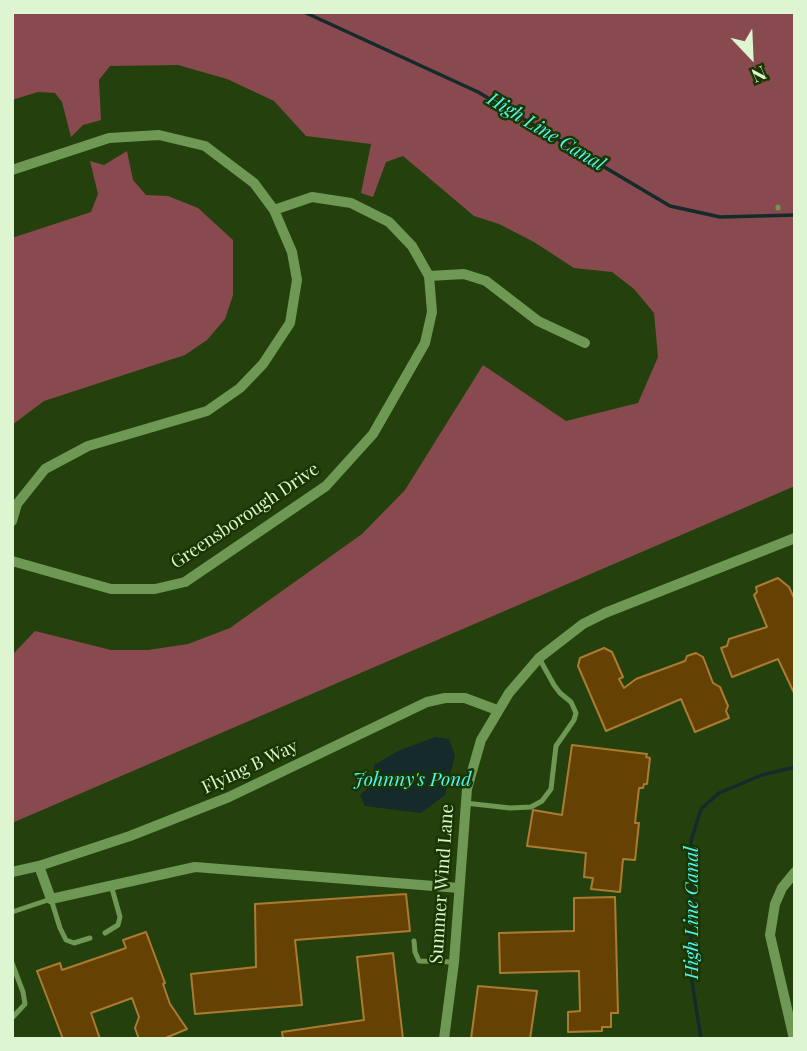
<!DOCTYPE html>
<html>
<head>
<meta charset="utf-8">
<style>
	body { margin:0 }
	#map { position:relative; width:807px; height:1051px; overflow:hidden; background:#24410d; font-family:"Playfair Display",serif }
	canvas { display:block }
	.frame { position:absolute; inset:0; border:14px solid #def5d1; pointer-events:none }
	.north { position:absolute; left:716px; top:21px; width:70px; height:70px; -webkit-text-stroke:5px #193601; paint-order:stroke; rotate:157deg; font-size:19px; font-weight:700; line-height:28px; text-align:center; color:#def5d1 }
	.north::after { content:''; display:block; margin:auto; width:24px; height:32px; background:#def5d1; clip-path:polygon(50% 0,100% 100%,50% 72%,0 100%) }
</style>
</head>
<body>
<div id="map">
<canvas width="807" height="1051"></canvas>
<div class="frame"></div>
<div class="north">N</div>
</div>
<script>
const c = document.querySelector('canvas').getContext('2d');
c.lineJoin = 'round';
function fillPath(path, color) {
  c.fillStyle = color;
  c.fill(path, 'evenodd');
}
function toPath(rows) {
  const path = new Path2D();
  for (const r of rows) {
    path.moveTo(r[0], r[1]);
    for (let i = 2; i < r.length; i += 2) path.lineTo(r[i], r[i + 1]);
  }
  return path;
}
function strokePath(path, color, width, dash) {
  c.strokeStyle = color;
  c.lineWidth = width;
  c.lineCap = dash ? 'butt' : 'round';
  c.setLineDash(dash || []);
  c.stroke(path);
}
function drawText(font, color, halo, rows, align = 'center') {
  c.font = font + ' "Playfair Display",serif';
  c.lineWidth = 5;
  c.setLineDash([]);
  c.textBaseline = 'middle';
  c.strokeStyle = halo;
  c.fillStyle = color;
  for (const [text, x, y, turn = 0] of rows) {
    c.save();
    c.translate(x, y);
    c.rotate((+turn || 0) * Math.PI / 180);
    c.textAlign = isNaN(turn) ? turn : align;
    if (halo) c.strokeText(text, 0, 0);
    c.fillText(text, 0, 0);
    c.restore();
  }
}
fillPath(toPath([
	[12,12,795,12,795,486,12,823,12,655,35,631,111,650,148,650,188,644,230,628,362,534,405,490,483,365,566,421,638,403,658,357,654,313,634,289,612,272,574,268,534,242,499,224,474,216,403,156,386,162,373,197,361,193,371,144,306,136,274,101,227,79,178,65,110,66,99,80,101,120,83,125,71,137,62,102,55,93,38,92,12,100],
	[127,151,133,180,146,195,168,196,198,208,233,240,233,295,225,319,207,340,185,355,44,401,12,425,12,238,91,212,98,194,90,161,104,165]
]), '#88494f');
fillPath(toPath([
	[435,737,449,739,455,755,445,795,421,813,365,806,360,795,373,784,374,765,398,751]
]), '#152a2a');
strokePath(toPath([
	[304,12,478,92,670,206,720,217,795,215],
	[701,1039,691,975,691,841,701,809,719,793,762,775,795,767]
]), '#152a2a', 3.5);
const building = toPath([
	[778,578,789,587,795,600,795,695,778,659,732,677,721,648,727,646,729,639,767,627,754,595,757,592,756,587,778,578],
	[604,648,612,652,623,677,619,679,624,688,636,679,685,661,687,656,696,653,703,657,713,683,720,687,728,706,726,711,729,718,695,732,681,699,606,731,578,666,580,658,604,648],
	[572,745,647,754,646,757,650,758,647,784,644,784,643,788,639,788,635,823,639,823,635,860,623,859,620,892,591,889,593,878,584,877,586,853,527,846,533,810,562,815,572,745],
	[406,894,410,931,295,940,302,1005,195,1014,191,974,256,967,255,904,406,894],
	[615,897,618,1013,611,1013,611,1027,602,1027,602,1031,568,1032,568,1012,580,1011,579,971,500,973,499,933,574,931,574,898,615,897],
	[146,932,165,983,163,984,170,1004,187,1029,163,1039,139,1039,135,1028,139,1017,132,998,91,1013,100,1039,63,1039,37,971,60,963,62,970,126,948,123,940,146,932],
	[393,953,403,1039,283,1039,282,1032,364,1020,357,957,393,953],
	[478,986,537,991,530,1039,471,1039,478,986]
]);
fillPath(building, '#654203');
strokePath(building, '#ab7b32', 2);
strokePath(toPath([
	[778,207,778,208],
	[465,803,510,808,531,807,542,801,551,789,556,746,574,720,576,713,571,702,560,693,554,685,539,658],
	[12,912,51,899,60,928,66,940,74,943,90,938],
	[105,933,118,925,120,917,111,885],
	[414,941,415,952,419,961,454,962],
	[12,963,23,992,25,1004,12,1018]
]), '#6e9854', 5);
strokePath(toPath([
	[12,170,109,138,159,135,205,146,254,183,274,210,292,252,297,280,290,323,263,364,240,388,207,411,88,446,45,469,17,504,12,521],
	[429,276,464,274,486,281,538,321,585,343],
	[12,561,111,589,155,589,185,582,326,486,373,434,425,343,432,312,429,276,412,246,389,222,351,203,312,197,274,210],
	[39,866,51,899,195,867,459,888],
	[12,872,39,866,130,836,229,797,427,702,445,698,465,698,497,710],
	[444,1039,454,962,467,789,481,740,509,693,539,658,583,624,605,613,795,538],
	[794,1039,770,935,775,904,782,888,795,872]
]), '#6e9854', 10);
drawText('18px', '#def5d1', '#193601', [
	["Greensborough Drive",245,516,-34],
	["Flying B Way",250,767,-25],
	["Summer Wind Lane",442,884,-86]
]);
drawText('italic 19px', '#4df5f4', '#193601', [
	["High Line Canal",546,132,31],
	["Johnny's Pond",412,780],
	["High Line Canal",692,913,-90]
]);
</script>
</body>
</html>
